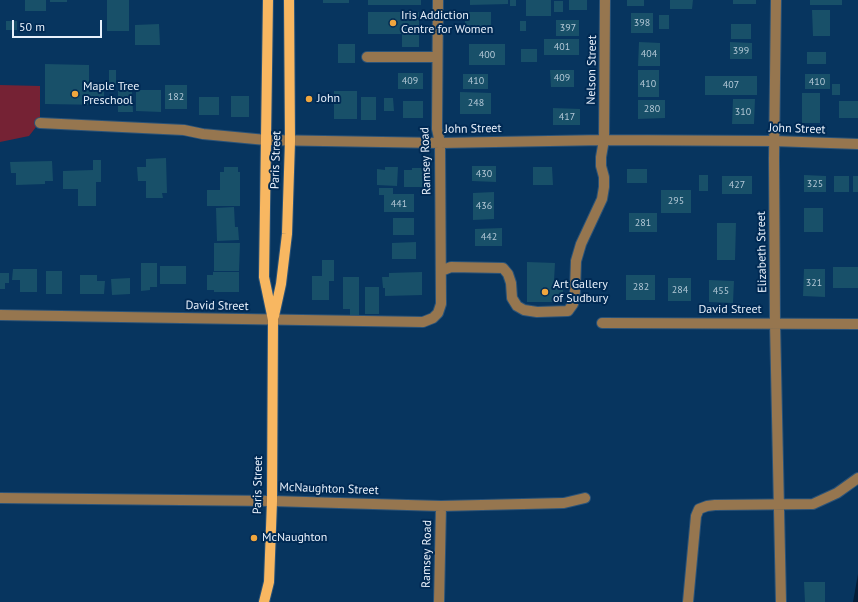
<!DOCTYPE html>
<html>
<head>
<meta charset="utf-8">
<style>
	body { margin:0 }
	#map { position:relative; width:858px; height:602px; overflow:hidden; background:#07355f; font-family:"PT Sans",sans-serif }
	canvas { display:block }
	.scale { position:absolute; left:12px; top:20px; width:90px; height:18px; box-sizing:border-box; border:2px solid #e7f0fb; border-top:0; padding-left:5px; font-size:12px; line-height:14px; white-space:nowrap; color:#e7f0fb; -webkit-text-stroke:3px #002a54; paint-order:stroke }
</style>
</head>
<body>
<div id="map">
<canvas width="858" height="602"></canvas>
<div class="scale">50 m</div>
</div>
<script>
const c = document.querySelector('canvas').getContext('2d');
c.lineJoin = 'round';
function fillPath(path, color) {
  c.fillStyle = color;
  c.fill(path, 'evenodd');
}
function toPath(rows) {
  const path = new Path2D();
  for (const r of rows) {
    path.moveTo(r[0], r[1]);
    for (let i = 2; i < r.length; i += 2) path.lineTo(r[i], r[i + 1]);
  }
  return path;
}
function strokePath(path, color, width, dash) {
  c.strokeStyle = color;
  c.lineWidth = width;
  c.lineCap = dash ? 'butt' : 'round';
  c.setLineDash(dash || []);
  c.stroke(path);
}
function drawText(font, color, halo, rows, align = 'center') {
  c.font = font + ' "PT Sans",sans-serif';
  c.lineWidth = 4;
  c.setLineDash([]);
  c.textBaseline = 'middle';
  c.strokeStyle = halo;
  c.fillStyle = color;
  for (const [text, x, y, turn = 0] of rows) {
    c.save();
    c.translate(x, y);
    c.rotate((+turn || 0) * Math.PI / 180);
    c.textAlign = isNaN(turn) ? turn : align;
    if (halo) c.strokeText(text, 0, 0);
    c.fillText(text, 0, 0);
    c.restore();
  }
}
fillPath(toPath([
	[0,85,40,86,40,122,29,136,0,142]
]), '#752234');
fillPath(toPath([
	[858,574,858,602,853,602]
]), '#041d38');
fillPath(toPath([
	[25,0,46,0,46,11,25,11],
	[50,0,67,0,67,2,50,2],
	[107,0,129,0,129,31,107,31],
	[323,0,349,0,349,3,323,3],
	[368,0,421,0,421,5,368,5],
	[470,0,508,0,508,4,470,5],
	[510,0,516,0,516,6,510,6],
	[526,0,551,0,551,16,526,16],
	[569,0,587,0,587,10,569,10],
	[627,0,644,0,644,6,627,6],
	[670,0,693,0,692,9,670,9],
	[733,0,756,0,756,4,733,4],
	[810,0,842,0,842,5,810,5],
	[554,1,563,1,563,12,554,12],
	[812,10,830,10,830,36,813,36],
	[368,12,419,12,419,47,402,47,402,34,368,34],
	[465,12,491,12,491,31,465,32],
	[631,13,653,13,653,33,631,33],
	[659,15,669,15,669,29,659,29],
	[556,20,579,20,579,36,556,36],
	[6,21,17,21,17,30,6,30],
	[520,21,526,21,526,31,520,31],
	[159,24,160,45,135,45,135,25],
	[731,24,751,24,751,39,731,39],
	[544,39,579,39,579,55,544,55],
	[639,42,660,43,660,66,638,66],
	[730,42,752,43,752,59,730,59],
	[338,44,355,44,355,63,338,63],
	[469,44,505,44,505,65,469,65],
	[521,49,537,49,537,62,521,62],
	[807,52,826,52,826,64,807,64],
	[45,64,89,65,89,83,104,84,104,105,45,104],
	[109,70,116,70,116,85,109,85],
	[550,70,574,70,574,87,551,87],
	[638,70,659,70,659,97,638,97],
	[398,73,423,73,423,89,398,89],
	[463,74,488,74,488,89,463,89],
	[805,74,830,74,830,89,805,89],
	[705,76,757,76,757,95,705,95],
	[832,84,840,84,840,95,832,95],
	[165,85,187,85,187,109,165,109],
	[136,90,161,90,161,112,136,111],
	[118,91,132,91,133,112,118,112],
	[334,91,357,91,357,119,334,119],
	[460,92,491,93,491,114,460,114],
	[802,93,820,93,820,123,802,123],
	[231,96,249,96,249,117,231,117],
	[199,97,219,97,219,115,199,115],
	[361,97,376,97,376,120,361,120],
	[384,98,393,98,394,111,384,111],
	[733,99,755,99,754,124,732,124],
	[638,100,665,100,665,118,638,119],
	[403,101,423,101,423,118,403,118],
	[839,101,858,101,858,118,839,118],
	[553,108,580,109,580,125,553,125],
	[166,158,167,193,162,193,163,198,146,198,146,181,138,181,137,167,146,167,146,159],
	[93,160,101,160,101,182,96,182,96,206,78,206,78,189,63,189,63,171,93,170],
	[52,161,53,181,45,181,45,184,16,185,16,173,11,173,10,162],
	[472,166,496,166,496,182,472,181],
	[224,167,238,167,238,172,240,172,240,206,207,206,207,190,220,190,220,172,224,172],
	[385,167,398,167,397,186,377,185,377,169,385,170],
	[533,167,552,167,553,185,533,185],
	[412,168,423,168,423,187,404,187,404,170,412,170],
	[627,169,647,169,647,183,627,183],
	[699,175,708,175,708,191,699,191],
	[804,175,826,176,826,192,804,192],
	[722,176,752,176,752,194,722,194],
	[834,176,849,176,849,192,834,192],
	[853,176,858,176,858,192,853,192],
	[379,188,393,188,393,194,414,194,414,212,384,212,384,195,379,195],
	[661,190,691,190,691,213,661,213],
	[494,192,494,219,473,220,473,193],
	[234,207,235,227,238,227,239,240,217,241,216,208],
	[804,208,823,208,823,232,804,232],
	[629,213,657,213,657,232,629,232],
	[393,218,414,218,414,235,393,235],
	[717,223,736,223,735,260,717,260],
	[502,228,502,246,475,246,475,229],
	[416,242,416,259,392,259,392,243],
	[214,243,240,243,239,271,214,271],
	[322,260,334,260,334,281,329,281,329,300,312,300,312,276,322,276],
	[527,262,555,263,554,281,563,281,563,302,527,302],
	[141,263,157,263,157,287,150,287,150,290,141,291],
	[160,266,186,266,186,284,160,284],
	[833,267,858,267,858,288,833,288],
	[13,269,37,269,37,292,20,292,20,280,12,280],
	[804,269,825,269,825,297,803,296],
	[46,271,62,271,62,294,46,294],
	[213,272,239,272,239,292,214,292,214,290,207,290,207,275,213,275],
	[422,272,422,295,385,296,385,288,383,288,382,277,389,277,389,273],
	[0,273,9,273,9,283,5,283,5,289,0,289],
	[80,275,97,275,97,281,105,281,104,294,80,294],
	[626,275,655,275,655,300,626,300],
	[343,277,359,277,359,315,350,315,350,309,343,309],
	[130,278,130,294,112,295,111,279],
	[668,278,691,278,691,301,668,301],
	[709,280,734,281,733,303,709,302],
	[365,287,379,287,379,314,365,314],
	[804,582,825,582,825,602,805,602]
]), '#185069');
const minor = toPath([
	[776,0,774,159,775,323,781,602],
	[367,57,437,57],
	[40,123,184,130,203,134,266,140,440,143,604,140,774,141,858,144],
	[441,271,451,267,503,268,508,274,511,283,512,298,517,306,524,310,537,312,568,311,573,304,575,291,576,261,581,244,602,199,604,187,604,177,601,166,601,157,604,140,605,0],
	[0,315,423,322,433,318,438,313,441,304,440,143,437,129,438,0],
	[602,323,858,324],
	[0,498,272,501,441,506,564,503,585,498],
	[439,602,441,506],
	[688,602,696,516,699,509,707,506,715,505,813,504,837,493,858,478]
]);
const major = toPath([
	[274,316,281,284,287,234,290,141,289,0],
	[264,602,269,582,272,501,273,320,264,277,268,0]
]);
strokePath(minor, '#2b5378', 12);
strokePath(major, '#2b5378', 12);
strokePath(minor, '#96764f', 10);
strokePath(major, '#f8b761', 10);
for (const [x, y, r, color] of [
	[393,23,4,"#f0a63e"],
	[75,94,4,"#f0a63e"],
	[309,99,4,"#f0a63e"],
	[545,292,4,"#f0a63e"],
	[254,538,4,"#f0a63e"]
]) {
  const dot = new Path2D();
  dot.arc(x, y, r, 0, 2 * Math.PI);
  c.fillStyle = color;
  c.fill(dot);
  strokePath(dot, '#002a54', 1.5);
}
drawText('10px', '#b3c8d6', null, [
	["398",642,23],
	["397",568,28],
	["401",562,47],
	["399",741,51],
	["404",649,54],
	["400",487,55],
	["409",562,78],
	["409",410,81],
	["410",476,81],
	["410",817,82],
	["410",648,84],
	["407",731,85],
	["182",176,97],
	["248",476,103],
	["280",652,109],
	["310",743,112],
	["417",567,117],
	["430",484,174],
	["325",815,184],
	["427",737,185],
	["295",676,201],
	["441",399,204],
	["436",484,206],
	["281",643,223],
	["442",489,237],
	["321",814,283],
	["282",641,287],
	["284",680,290],
	["455",721,291]
]);
drawText('12px', '#e7f0fb', '#002a54', [
	["Iris Addiction",401,16],
	["Centre for Women",401,30],
	["Maple Tree",83,87],
	["Preschool",83,101],
	["John",317,99],
	["Art Gallery",553,285],
	["of Sudbury",553,299],
	["McNaughton",262,538]
], 'left');
drawText('12px', '#e7f0fb', '#002a54', [
	["Nelson Street",592,70,-89],
	["John Street",473,129,-1],
	["John Street",797,129,2],
	["Paris Street",276,160,-88],
	["Ramsey Road",426,161,-92],
	["Elizabeth Street",762,252,-91],
	["David Street",217,306,1],
	["David Street",730,310],
	["Paris Street",258,485,-89],
	["McNaughton Street",329,489,2],
	["Ramsey Road",427,554,-89]
]);
</script>
</body>
</html>
